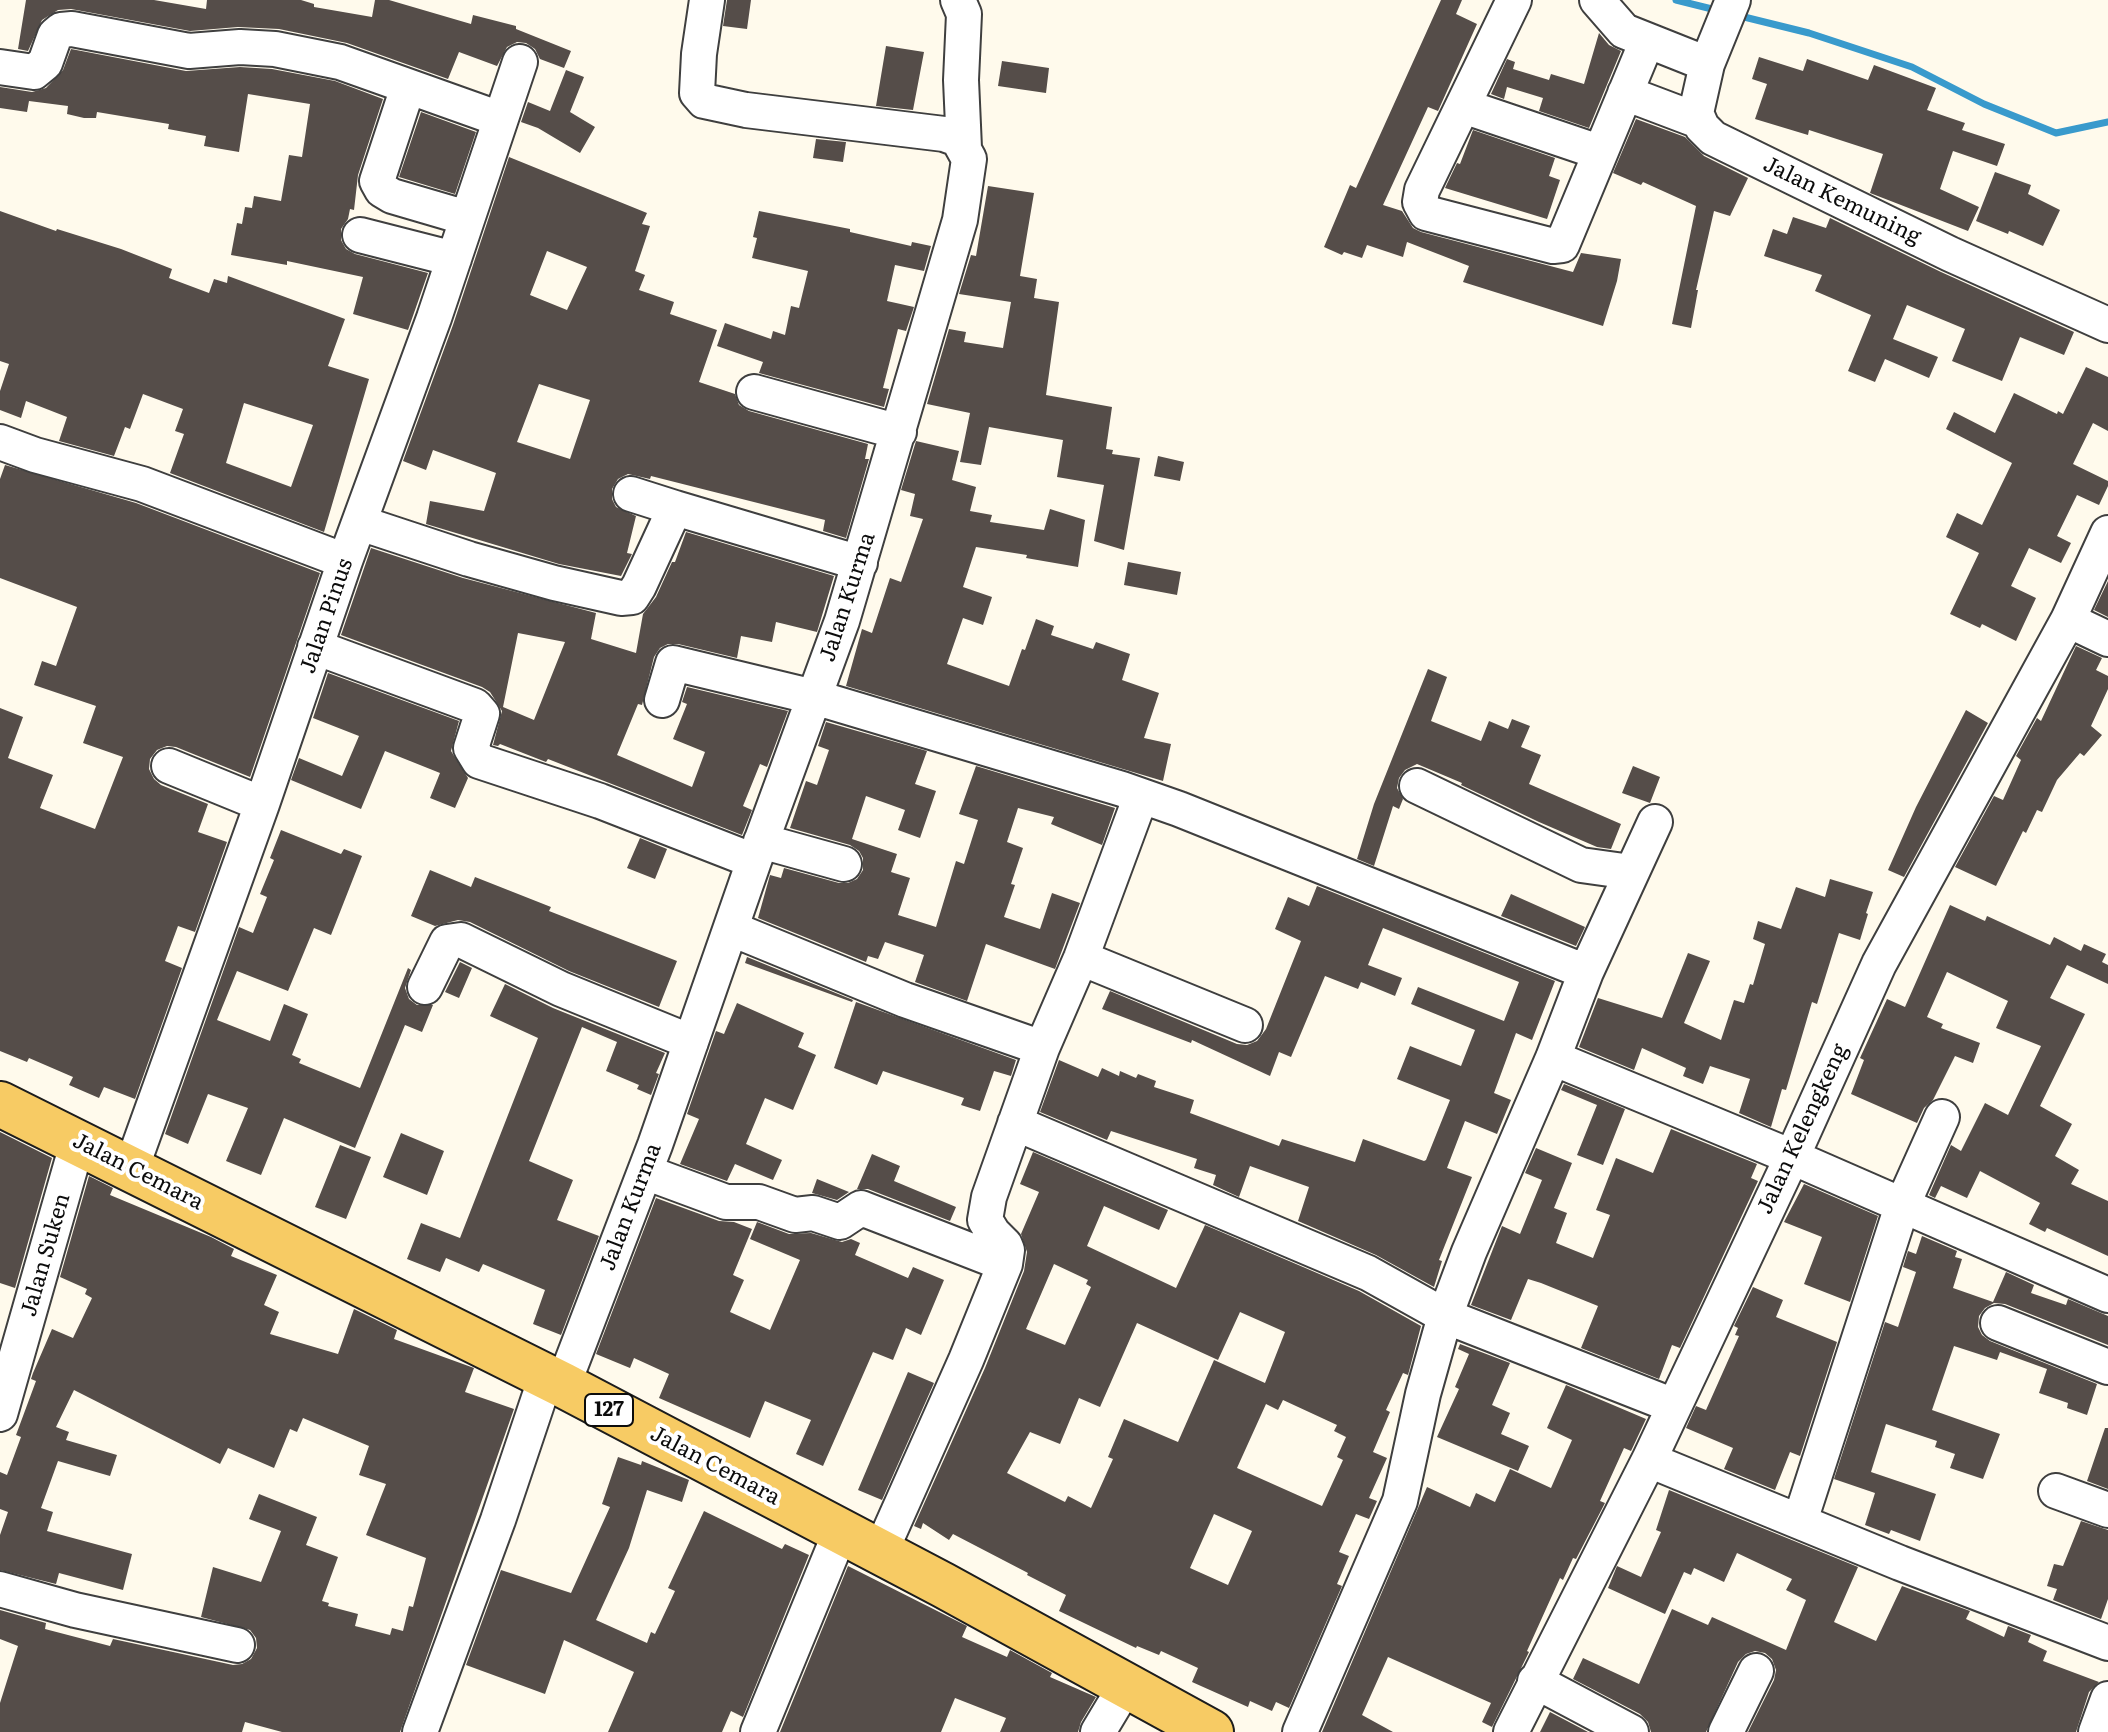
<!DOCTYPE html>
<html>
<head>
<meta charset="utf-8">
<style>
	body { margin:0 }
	canvas { display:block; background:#fffaec }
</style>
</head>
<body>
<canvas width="2108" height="1732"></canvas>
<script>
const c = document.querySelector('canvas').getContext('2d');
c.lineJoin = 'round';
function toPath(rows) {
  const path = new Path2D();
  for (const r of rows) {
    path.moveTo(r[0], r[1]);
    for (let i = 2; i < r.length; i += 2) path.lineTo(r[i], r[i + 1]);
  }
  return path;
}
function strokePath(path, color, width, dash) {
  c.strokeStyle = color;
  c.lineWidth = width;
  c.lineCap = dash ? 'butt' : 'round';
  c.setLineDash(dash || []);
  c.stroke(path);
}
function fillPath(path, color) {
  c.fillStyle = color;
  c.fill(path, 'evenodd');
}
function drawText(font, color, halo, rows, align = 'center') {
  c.font = font + ' Literata,serif';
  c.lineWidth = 8;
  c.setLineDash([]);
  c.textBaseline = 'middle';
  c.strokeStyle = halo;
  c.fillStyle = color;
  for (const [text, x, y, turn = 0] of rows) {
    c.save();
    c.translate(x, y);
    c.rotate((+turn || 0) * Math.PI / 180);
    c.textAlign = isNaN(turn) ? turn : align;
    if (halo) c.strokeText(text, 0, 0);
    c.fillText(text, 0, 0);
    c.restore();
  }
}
strokePath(toPath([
	[1676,0,1720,11],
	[1736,15,1809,33,1912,67,1984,104,2056,133,2108,122]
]), '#399acc', 7);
fillPath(toPath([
	[26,0,154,0,206,9,207,0,301,0,314,4,314,7,372,17,375,0,389,0,471,24,473,15,516,26,516,29,571,51,564,68,540,59,535,49,526,43,517,42,507,47,497,66,459,52,448,79,347,43,279,29,238,27,190,31,71,9,58,10,42,20,28,51,18,49],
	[727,0,751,0,747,29,723,26],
	[1441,0,1462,0,1456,14,1477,24,1438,111,1428,107,1383,205,1402,211,1413,228,1421,232,1573,272,1581,253,1621,259,1617,281,1603,326,1463,282,1469,266,1407,242,1403,257,1367,245,1362,258,1344,252,1342,255,1324,247,1350,185,1356,188],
	[1599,33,1609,45,1621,51,1589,128,1539,111,1543,98,1507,87,1504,99,1491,94,1507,59,1515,62,1513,69,1549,80,1551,74,1584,84],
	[886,46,924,52,913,110,876,106],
	[71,49,186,71,240,67,272,69,335,81,383,99,358,175,354,210,350,209,348,219,341,229,341,240,346,249,355,254,428,273,408,330,353,314,363,277,287,261,287,265,231,255,237,223,242,224,245,207,252,208,254,196,281,201,289,155,302,157,310,104,248,94,239,152,204,146,206,136,168,129,169,124,97,112,96,118,84,118,67,114,68,106,29,101,27,112,0,108,0,87,32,92,46,88,63,70],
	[1759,57,1803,71,1807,59,1868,80,1874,65,1936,88,1927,110,1965,123,1962,130,2005,144,1997,166,1953,151,1940,189,1979,207,1968,231,1870,193,1883,154,1809,130,1808,135,1755,119,1767,84,1752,79],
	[1002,61,1049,68,1046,93,998,86],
	[566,70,584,77,570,112,595,127,580,153,538,128,521,122,528,102,550,111],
	[421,112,476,132,455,194,399,177],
	[1636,119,1685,137,1704,156,1748,178,1730,216,1714,211,1696,290,1698,290,1691,328,1672,324,1696,206,1643,182,1641,185,1613,173],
	[1473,130,1555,158,1549,176,1560,180,1547,219,1445,188,1457,163,1460,164],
	[816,139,846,142,843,162,813,158],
	[509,157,647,213,642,224,650,226,635,271,645,275,639,290,674,302,670,314,717,330,699,382,735,394,739,405,749,411,868,444,865,459,869,459,846,538,823,531,825,520,651,476,650,479,628,474,618,479,612,489,612,499,616,507,636,516,627,553,632,554,621,576,559,564,426,524,430,501,484,511,496,473,433,450,426,470,403,461,453,325],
	[547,251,587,267,567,310,530,295],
	[539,384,590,400,570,459,517,442],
	[1995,172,2031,185,2028,194,2060,210,2043,246,2009,231,2008,234,1976,221],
	[988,186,1034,193,1020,276,1037,279,1034,298,1059,302,1046,395,1112,407,1106,449,1113,450,1112,454,1140,458,1124,550,1094,541,1104,485,1057,477,1063,440,989,427,981,465,960,462,970,413,927,404,949,329,966,332,964,342,1003,348,1011,302,959,294,971,255,976,256],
	[0,211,56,231,57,229,121,249,172,269,169,278,209,293,214,279,227,283,228,276,345,319,328,366,369,379,324,532,170,473,184,434,175,431,183,409,143,394,130,429,125,427,114,456,59,441,67,417,26,401,21,418,0,410,0,391,9,364,0,361],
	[244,403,313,425,291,487,226,463],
	[759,211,850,229,850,232,911,246,912,242,931,246,924,271,895,265,887,301,914,307,906,331,898,329,883,388,889,389,884,407,759,373,763,362,717,346,725,323,771,339,773,331,785,335,791,306,799,308,808,271,752,258,757,238,753,237],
	[1793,217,1826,228,1830,218,1941,272,2074,332,2064,355,2020,337,2002,381,1952,361,1965,329,1907,305,1893,339,1938,357,1929,378,1885,359,1875,382,1848,371,1871,315,1815,291,1822,275,1764,256,1773,229,1787,234],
	[2086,367,2108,377,2108,431,2093,423,2073,464,2108,481,2108,486,2099,505,2077,495,2057,536,2071,543,2061,563,2029,548,2011,586,2036,598,2016,641,1982,624,1980,628,1950,614,1979,553,1946,537,1957,513,1982,525,2012,463,1946,429,1954,412,1995,433,2014,393,2057,414,2058,411,2063,414],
	[916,441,959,451,952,480,976,487,970,511,992,515,990,522,1044,530,1050,509,1085,520,1078,567,1026,558,1027,555,976,547,963,587,992,597,983,625,963,618,947,664,1009,686,1022,649,1025,650,1036,619,1054,626,1051,635,1093,649,1096,642,1130,654,1122,680,1159,693,1144,738,1171,744,1163,781,846,686,862,629,872,633,890,578,901,582,923,519,910,516,915,494,901,490],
	[1158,456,1184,462,1180,481,1154,476],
	[5,465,136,503,320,573,250,777,176,747,167,746,157,750,150,759,149,769,154,779,161,785,208,804,198,832,227,842,195,932,178,926,165,961,182,968,135,1099,104,1087,99,1098,69,1085,73,1077,29,1058,27,1062,0,1051,0,708,23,717,8,758,53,775,40,808,95,829,123,757,83,743,96,706,34,685,42,661,56,666,77,607,0,578,0,479],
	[686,532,834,576,817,632,776,622,772,642,741,636,737,658,678,644,668,644,660,648,654,657,642,705,638,704,617,755,692,787,705,752,673,739,687,704,682,702,687,687,788,711,767,767,760,764,743,806,752,810,742,835,548,759,546,762,500,744,498,746,493,745,502,711,490,692,482,687,341,635,371,548,463,578,596,613,591,639,636,653,643,614,656,597,672,562,675,562],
	[518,633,565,642,534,720,503,707],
	[1128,562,1181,572,1177,595,1124,585],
	[2108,581,2108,617,2094,610],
	[2076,646,2102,658,2096,670,2108,676,2108,689,2091,726,2102,735,2084,756,2080,753,2057,780,2042,812,2037,810,2026,833,2023,831,1996,886,1955,867,1994,796,2003,800,2021,760,2016,756,2037,718,2041,721],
	[1428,669,1447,677,1431,721,1481,741,1489,721,1508,729,1512,719,1530,726,1521,747,1541,755,1529,784,1621,824,1611,849,1597,847,1539,822,1461,785,1462,783,1417,764,1405,770,1399,778,1397,788,1403,799,1399,809,1393,806,1374,866,1357,859,1374,804],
	[328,673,459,721,451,751,468,778,455,808,430,798,440,773,385,751,361,809,291,780,299,758,342,776,359,736,313,718],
	[1966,710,1988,723,1904,877,1888,870,1916,807],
	[826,722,927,751,915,784,936,791,920,838,898,830,905,810,866,796,852,839,897,854,891,872,910,878,898,915,936,927,956,861,964,864,978,820,959,814,976,766,1115,808,1102,845,1051,824,1054,817,1018,808,1007,842,1023,848,1011,884,1015,885,1004,917,1040,929,1052,893,1080,903,1055,969,986,944,967,1001,915,982,924,955,885,942,878,959,868,956,866,962,758,918,770,875,781,878,784,868,839,883,848,883,857,879,863,870,863,858,859,851,850,845,790,828,806,781,817,785,829,750,818,746],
	[1633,766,1660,777,1650,803,1622,793],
	[281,830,341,854,344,849,362,856,331,935,314,928,288,991,237,971,217,1020,270,1041,284,1004,308,1014,292,1055,301,1059,299,1063,360,1088,408,968,411,970,405,988,409,999,417,1005,433,1005,422,1032,405,1025,355,1148,284,1118,261,1175,226,1161,248,1108,208,1094,188,1144,165,1134,239,927,253,933,267,897,260,894,274,860,270,858],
	[640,838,667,849,655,879,627,868],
	[430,870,471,887,475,877,551,907,549,911,677,961,659,1007,569,971,470,922,458,920,435,926,411,916],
	[1830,879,1873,892,1866,913,1868,914,1860,940,1839,933,1817,1004,1812,1002,1786,1090,1782,1089,1771,1127,1739,1113,1750,1079,1710,1066,1703,1084,1683,1076,1686,1068,1642,1048,1634,1070,1579,1047,1598,998,1662,1018,1688,953,1710,961,1684,1023,1721,1040,1734,1000,1744,1003,1750,984,1753,985,1765,944,1753,939,1758,921,1781,929,1796,887,1825,897],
	[1317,886,1555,981,1532,1040,1516,1033,1494,1093,1511,1100,1497,1134,1465,1121,1447,1168,1472,1177,1439,1260,1442,1261,1434,1287,1376,1255,1298,1221,1309,1187,1250,1166,1239,1197,1213,1185,1216,1175,1194,1168,1197,1159,1111,1131,1107,1140,1040,1112,1059,1060,1098,1077,1102,1068,1119,1076,1120,1071,1136,1078,1138,1074,1156,1081,1154,1087,1194,1100,1190,1113,1279,1146,1282,1139,1355,1162,1363,1139,1424,1161,1426,1160,1450,1100,1397,1079,1410,1046,1461,1066,1475,1030,1411,1004,1418,987,1504,1021,1519,982,1383,928,1368,965,1402,978,1395,996,1361,982,1358,989,1325,976,1291,1057,1279,1052,1270,1076,1192,1040,1191,1043,1102,1009,1110,991,1237,1044,1247,1045,1257,1041,1266,1029,1301,941,1275,929,1288,897,1309,906],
	[1511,894,1585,927,1576,946,1501,916],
	[1950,905,1985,921,1987,916,2050,945,2054,937,2081,951,2084,944,2106,954,2102,962,2108,965,2108,984,2067,965,2050,998,2085,1014,2040,1106,2072,1124,2055,1156,2079,1170,2071,1184,2108,1201,2108,1256,2047,1228,2045,1232,2029,1224,2040,1203,1980,1171,1967,1198,1941,1186,1935,1198,1929,1195,1951,1145,1961,1151,1985,1103,2008,1115,2041,1046,1996,1028,2008,1001,1947,972,1927,1017,1943,1024,1941,1028,1980,1043,1973,1063,1955,1056,1933,1100,1924,1108,1917,1123,1851,1094,1864,1060,1860,1058,1887,999,1905,1007],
	[747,957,853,1000,852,1002,745,963],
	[460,962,472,968,459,998,445,992],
	[505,984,553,1008,665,1053,656,1073,659,1074,651,1095,637,1089,639,1085,606,1071,617,1042,582,1027,529,1161,573,1180,557,1220,599,1236,561,1335,533,1324,545,1290,483,1264,479,1272,446,1258,440,1272,407,1259,421,1223,460,1238,538,1038,490,1016],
	[856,1002,1016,1060,1011,1076,994,1071,980,1111,961,1105,964,1098,883,1071,877,1085,834,1068],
	[737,1003,804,1033,798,1047,816,1055,793,1110,765,1098,746,1144,782,1160,773,1180,735,1164,727,1181,680,1164,699,1119,687,1114,716,1031,724,1034],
	[1564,1084,1625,1109,1603,1165,1577,1155,1597,1105,1561,1090],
	[1671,1129,1757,1164,1751,1178,1758,1181,1680,1348,1672,1345,1659,1379,1581,1348,1598,1306,1541,1283,1528,1279,1511,1320,1471,1305,1502,1226,1520,1234,1542,1180,1525,1173,1536,1148,1572,1163,1554,1208,1567,1213,1556,1243,1593,1258,1610,1215,1596,1210,1616,1158,1653,1173],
	[0,1132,52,1158,15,1288,0,1283],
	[401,1133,444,1151,427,1195,383,1177],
	[340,1145,371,1157,346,1219,315,1207],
	[1033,1152,1168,1210,1159,1230,1104,1206,1087,1246,1176,1288,1205,1225,1359,1291,1421,1326,1408,1375,1403,1373,1386,1410,1390,1412,1373,1452,1387,1458,1369,1498,1377,1501,1369,1519,1356,1514,1339,1552,1349,1556,1337,1584,1342,1586,1289,1708,1276,1702,1272,1711,1250,1701,1248,1707,1192,1682,1198,1668,1161,1651,1159,1655,1137,1646,1136,1648,1059,1611,1066,1595,1027,1575,1028,1573,953,1534,949,1540,923,1523,921,1529,914,1526,985,1368,1024,1271,1027,1252,1021,1234,1039,1192,1020,1184],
	[1054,1264,1088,1280,1086,1284,1091,1287,1065,1345,1026,1329],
	[1240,1312,1285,1332,1265,1383,1214,1360,1178,1442,1124,1419,1108,1457,1113,1459,1091,1508,1068,1496,1065,1502,1007,1473,1030,1432,1060,1444,1079,1398,1100,1407,1137,1323,1218,1360],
	[1283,1400,1337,1425,1334,1431,1346,1437,1337,1457,1343,1460,1322,1506,1237,1468,1266,1404,1278,1410],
	[1214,1514,1252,1531,1228,1585,1190,1568],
	[872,1154,900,1166,894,1181,956,1207,950,1221,868,1189,857,1189],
	[89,1176,113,1188,110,1195,211,1237,234,1249,231,1256,277,1275,264,1305,279,1312,270,1334,338,1354,354,1309,397,1330,394,1339,474,1368,465,1392,514,1409,400,1732,282,1732,245,1722,242,1732,0,1732,0,1703,18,1646,0,1639,0,1610,46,1623,45,1629,110,1646,113,1639,233,1665,242,1664,251,1659,257,1648,256,1638,250,1630,201,1617,213,1567,261,1582,281,1531,249,1519,259,1494,317,1517,306,1545,338,1557,322,1601,329,1603,328,1606,358,1614,355,1626,390,1635,392,1628,403,1631,409,1606,413,1607,426,1558,366,1535,386,1484,359,1475,369,1446,303,1418,297,1432,290,1429,274,1468,228,1448,220,1464,74,1390,56,1427,69,1432,66,1440,117,1455,110,1476,58,1461,41,1508,53,1512,47,1531,132,1554,123,1590,59,1573,56,1584,0,1570,0,1535,8,1512,0,1509,0,1472,7,1475,21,1437,16,1435,36,1381,31,1379,33,1373,52,1329,73,1338,92,1298,85,1294,87,1289,60,1277],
	[817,1179,849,1192,837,1200,812,1193],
	[1804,1184,1878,1216,1850,1302,1804,1284,1822,1237,1784,1222],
	[656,1198,719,1221,734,1222,752,1229,733,1275,744,1280,730,1312,770,1330,800,1260,750,1239,757,1222,789,1234,811,1233,842,1242,851,1239,860,1243,855,1255,908,1278,913,1267,944,1280,921,1335,906,1328,893,1360,873,1352,823,1466,796,1454,811,1420,765,1401,750,1438,659,1398,669,1374,634,1358,630,1368,596,1354],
	[1922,1236,1957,1251,1955,1257,1962,1259,1953,1288,1993,1302,2006,1272,2034,1285,2031,1293,2066,1305,2068,1299,2108,1316,2108,1345,2005,1304,1994,1303,1985,1308,1979,1316,1978,1327,1982,1335,1990,1341,2097,1384,2087,1415,2067,1408,2068,1403,2039,1393,2047,1369,2000,1352,1997,1360,1954,1346,1932,1410,2000,1434,1983,1479,1950,1468,1955,1454,1935,1447,1937,1441,1886,1424,1871,1472,1936,1494,1920,1541,1891,1530,1889,1534,1865,1525,1875,1493,1834,1479,1885,1322,1898,1327,1916,1272,1903,1267,1908,1251,1916,1254],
	[1753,1287,1783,1300,1776,1317,1837,1342,1800,1456,1790,1452,1775,1490,1724,1469,1733,1448,1686,1428,1696,1406,1706,1410,1739,1336,1735,1335,1738,1328,1734,1326],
	[1460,1344,1510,1363,1492,1405,1510,1413,1501,1434,1529,1446,1518,1471,1437,1437,1459,1389,1455,1387,1469,1354,1458,1349],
	[908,1372,934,1383,882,1500,858,1490],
	[1566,1385,1646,1419,1631,1451,1624,1448,1600,1501,1605,1503,1576,1559,1573,1558,1563,1580,1560,1578,1527,1651,1529,1652,1492,1727,1482,1722,1491,1703,1388,1657,1362,1715,1393,1732,1322,1732,1427,1487,1470,1507,1476,1493,1495,1502,1510,1469,1551,1488,1572,1440,1547,1428],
	[2105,1428,2108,1428,2108,1489,2087,1481],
	[618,1457,641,1465,642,1461,689,1480,682,1502,647,1490,629,1548,596,1620,647,1643,651,1632,655,1634,675,1591,668,1588,704,1511,782,1549,785,1544,809,1555,743,1717,731,1711,722,1732,608,1732,634,1672,564,1640,545,1694,466,1665,501,1570,571,1593,610,1507,602,1504],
	[1669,1490,1858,1567,1834,1622,1876,1641,1902,1586,1970,1611,1966,1619,2004,1637,2008,1626,2031,1635,2028,1642,2047,1651,2043,1661,2099,1682,2089,1692,2076,1732,1748,1732,1774,1680,1776,1670,1772,1659,1765,1653,1755,1651,1746,1654,1738,1662,1706,1732,1651,1732,1648,1722,1640,1714,1573,1679,1583,1658,1639,1684,1672,1609,1708,1625,1712,1617,1786,1650,1806,1600,1786,1590,1792,1579,1737,1553,1724,1582,1694,1568,1691,1575,1684,1572,1665,1614,1608,1588,1617,1566,1641,1577,1661,1532,1656,1530],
	[2081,1521,2108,1530,2108,1599,2101,1619,2053,1600,2057,1589,2047,1586,2054,1564,2063,1566],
	[848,1566,967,1626,962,1637,1007,1657,1010,1650,1052,1673,1050,1677,1096,1697,1081,1722,1078,1732,1000,1732,1006,1718,955,1698,941,1732,780,1732],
	[1550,1712,1588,1732,1540,1732]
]), '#554d49');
const minor = toPath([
	[958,0,964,14,961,80,964,148],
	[1514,0,1422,190,1420,202,1426,213,1553,246,1562,245,1647,41],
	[1597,0,1624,31,1707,64],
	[1733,0,1707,64,1696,113,1702,127,1713,138,1950,254,2108,325],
	[0,67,34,72,45,63,55,35,61,30,72,29,189,51,240,47,275,49,340,62,500,119],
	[408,87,377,181,382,190,392,196,467,218],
	[1625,93,1699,121],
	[1463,106,1599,152],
	[360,235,454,259],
	[754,392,899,432],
	[0,442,35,455,142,484,345,561],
	[631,494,675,508],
	[360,523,469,559,554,583,621,598,632,597,639,586,675,508,860,563],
	[2068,620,2108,639],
	[315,647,475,706,482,714,471,748,479,761,600,801,754,861],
	[662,700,673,663,814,697,1122,789,1179,809,1586,972],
	[169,766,262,804],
	[1417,786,1581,865,1631,872],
	[761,841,844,864],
	[732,929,905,1000,1042,1048],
	[1081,958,1245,1025],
	[425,987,447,942,461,940,561,989,691,1042],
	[1553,1058,1792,1157,2108,1295],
	[1015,1123,1368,1273,1445,1316,1674,1406],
	[131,1169,262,804,345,561,434,318,520,62],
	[645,1172,726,1202,759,1202,795,1215,813,1213,840,1222,861,1208,1005,1264],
	[1998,1323,2108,1367],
	[563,1385,655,1145,754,861,842,621,960,220,969,159,958,139,944,134,746,110,704,101,697,93,699,54,707,0],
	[0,1414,78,1141],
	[1649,1460,1900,1563,2108,1643],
	[2056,1491,2108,1510],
	[1800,1521,1902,1206,1942,1117],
	[880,1553,966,1360,1005,1264,1007,1250,1005,1245,993,1233,985,1220,989,1197,1042,1048,1081,958,1141,796],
	[0,1589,75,1610,237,1645],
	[1535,1681,1631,1732],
	[420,1732,498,1520,546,1377],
	[758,1732,840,1533],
	[1098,1732,1125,1687],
	[1300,1732,1400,1501,1423,1394,1445,1316,1469,1252,1553,1058,1586,972,1655,822],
	[1511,1732,1649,1460,1792,1157,1879,964,2068,620,2108,533],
	[1726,1732,1756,1671],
	[2096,1732,2108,1699]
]);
const major = toPath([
	[0,1104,563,1385,943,1585,1211,1732]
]);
strokePath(minor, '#3f3f3f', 38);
strokePath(major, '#1d1d1d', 48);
strokePath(minor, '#fff', 34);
strokePath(major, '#f7cb64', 44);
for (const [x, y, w] of [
	[609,1410,48]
]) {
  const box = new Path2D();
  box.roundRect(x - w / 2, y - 16, w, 32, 6);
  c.fillStyle = '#fff';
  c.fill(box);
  strokePath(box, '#0c0c0c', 2);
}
drawText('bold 20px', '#0c0c0c', null, [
	["127",609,1410]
]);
drawText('22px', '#0c0c0c', '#fff', [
	["Jalan Kemuning",1842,201,26],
	["Jalan Kurma",848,597,-72],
	["Jalan Pinus",327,616,-71],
	["Jalan Kelengkeng",1803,1129,-65],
	["Jalan Cemara",138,1172,27],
	["Jalan Kurma",631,1207,-69],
	["Jalan Suken",46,1255,-74],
	["Jalan Cemara",715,1466,28]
]);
</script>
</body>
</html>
